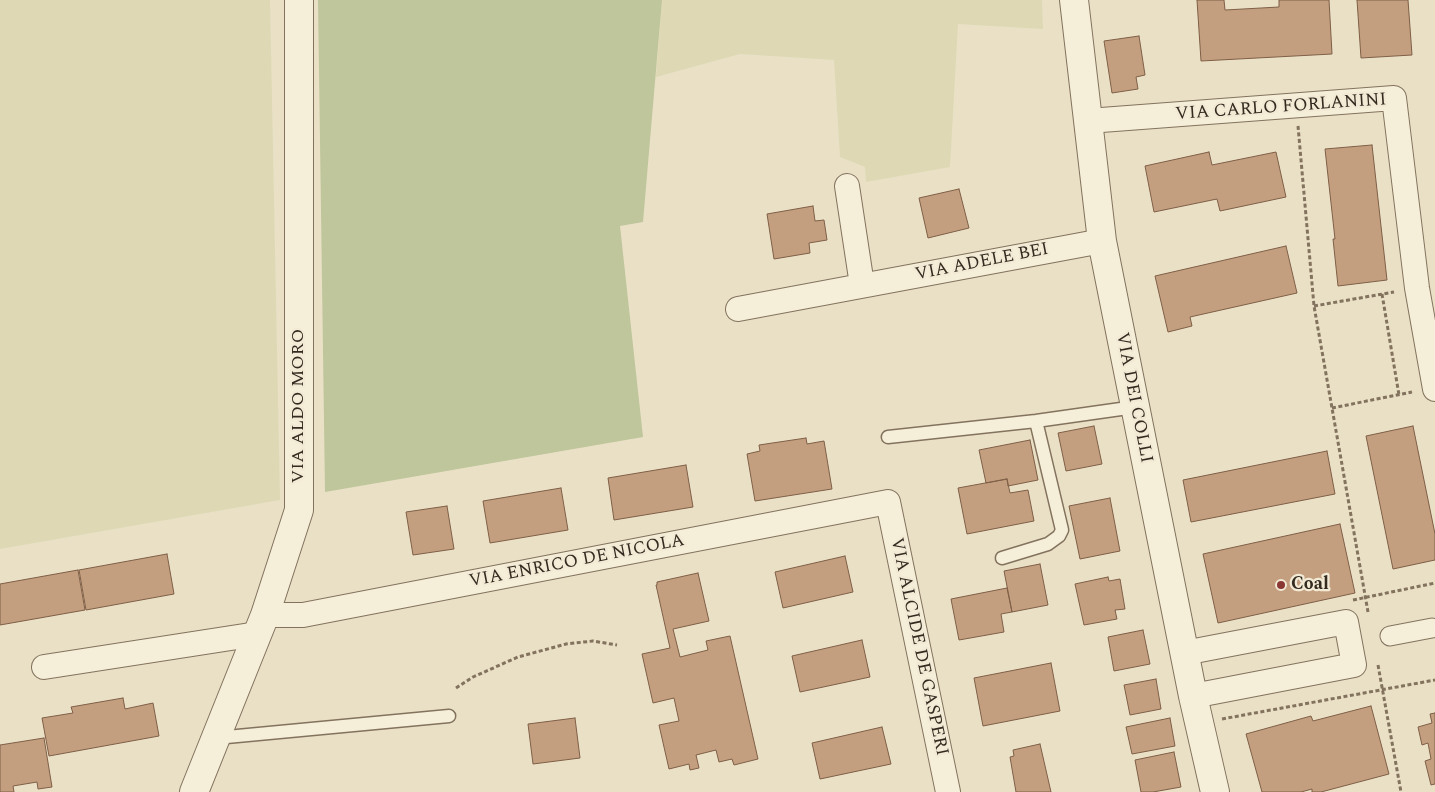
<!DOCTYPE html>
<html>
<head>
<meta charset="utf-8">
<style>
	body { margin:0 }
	canvas { display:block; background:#e9e0c6 }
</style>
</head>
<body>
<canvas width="1435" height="792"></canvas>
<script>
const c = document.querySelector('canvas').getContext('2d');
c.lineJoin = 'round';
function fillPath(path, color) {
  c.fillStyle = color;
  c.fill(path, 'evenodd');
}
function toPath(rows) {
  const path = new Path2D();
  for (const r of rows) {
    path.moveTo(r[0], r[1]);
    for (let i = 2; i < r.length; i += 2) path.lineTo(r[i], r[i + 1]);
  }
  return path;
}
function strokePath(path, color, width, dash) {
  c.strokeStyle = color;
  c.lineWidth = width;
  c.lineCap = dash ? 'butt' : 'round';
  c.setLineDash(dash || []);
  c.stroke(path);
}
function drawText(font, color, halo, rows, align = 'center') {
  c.font = font + ' Spectral,serif';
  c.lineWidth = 4.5;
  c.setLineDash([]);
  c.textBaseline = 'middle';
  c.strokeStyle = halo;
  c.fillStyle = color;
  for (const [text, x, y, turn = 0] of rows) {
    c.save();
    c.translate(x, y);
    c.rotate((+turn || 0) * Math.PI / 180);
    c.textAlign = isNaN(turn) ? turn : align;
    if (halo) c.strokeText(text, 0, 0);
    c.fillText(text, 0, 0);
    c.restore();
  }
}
fillPath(toPath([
	[0,0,270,0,280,500,0,549],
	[662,0,1042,0,1043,29,958,24,950,167,866,182,865,167,840,157,834,60,740,54,656,77]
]), '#ded9b4');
fillPath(toPath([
	[318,0,662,0,643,222,620,226,643,437,325,492]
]), '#bfc69b');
const building = toPath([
	[1197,0,1224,0,1225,10,1279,7,1279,0,1329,0,1332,54,1201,61,1197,0],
	[1357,0,1408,0,1412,55,1361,58,1357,0],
	[1139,36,1145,75,1136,77,1138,89,1112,93,1104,41,1139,36],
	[1372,145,1387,280,1338,286,1333,239,1335,239,1325,149,1372,145],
	[1209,152,1212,165,1276,152,1286,197,1220,211,1217,199,1154,212,1145,166,1209,152],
	[959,189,969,228,928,238,919,198,959,189],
	[813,206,815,221,824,220,827,240,809,243,810,253,774,259,767,214,813,206],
	[1286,246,1297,293,1190,317,1192,326,1168,332,1155,276,1286,246],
	[1094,426,1102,464,1066,471,1058,433,1094,426],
	[1413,426,1435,534,1435,560,1393,569,1366,436,1413,426],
	[806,438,807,444,824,441,832,489,755,501,747,454,760,451,759,445,806,438],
	[1030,440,1038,480,1008,486,1007,479,986,483,979,450,1030,440],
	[1327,451,1335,494,1191,522,1183,480,1327,451],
	[686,465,693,507,614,520,608,478,686,465],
	[1007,479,1010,493,1028,490,1034,521,967,534,958,488,1007,479],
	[561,488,568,530,490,543,483,501,561,488],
	[1110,498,1120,551,1080,559,1069,506,1110,498],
	[447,506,454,549,413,555,406,512,447,506],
	[1340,524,1355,593,1218,623,1203,554,1340,524],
	[167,554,174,594,86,610,79,570,167,554],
	[845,556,853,592,783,608,775,572,845,556],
	[1040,564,1048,605,1012,612,1004,571,1040,564],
	[78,570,85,610,0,625,0,584,78,570],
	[698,573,709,621,673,629,680,657,708,650,706,641,730,636,758,759,734,765,732,759,719,762,716,750,696,755,699,768,690,770,689,764,669,769,659,725,679,721,674,698,653,703,642,654,670,648,656,585,657,585,657,582,698,573],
	[1108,577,1109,581,1120,579,1125,609,1115,610,1117,619,1084,625,1075,584,1108,577],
	[1007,588,1012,612,1001,614,1004,632,959,640,951,599,1007,588],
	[1143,630,1150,664,1114,671,1108,637,1143,630],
	[862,640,870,677,800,692,792,656,862,640],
	[1051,663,1060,711,983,726,974,678,1051,663],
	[1156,679,1161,709,1130,715,1124,685,1156,679],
	[123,698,125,709,153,703,159,736,49,756,42,718,73,713,71,707,123,698],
	[1371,706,1389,774,1321,792,1312,792,1312,789,1301,792,1262,792,1246,734,1311,716,1313,721,1371,706],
	[1435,713,1435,784,1431,785,1425,761,1431,759,1428,743,1422,745,1418,727,1432,723,1430,714,1435,713],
	[575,718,580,758,533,764,528,724,575,718],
	[1170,718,1175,746,1132,754,1126,727,1170,718],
	[882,727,891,764,820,779,812,743,882,727],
	[44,738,52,787,38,789,37,782,13,786,14,792,0,792,0,745,44,738],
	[1040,744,1051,792,1016,792,1010,757,1014,756,1013,750,1040,744],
	[1174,752,1181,787,1153,792,1141,792,1135,760,1174,752]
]);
fillPath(building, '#c39f80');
strokePath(building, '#7f5f46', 1);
const service = toPath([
	[888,437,1036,421,1135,407],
	[1002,558,1048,544,1059,536,1062,530,1036,421],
	[216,738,449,716]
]);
const pedestrian = toPath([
	[1390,636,1432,628]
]);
const minor = toPath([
	[1088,121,1394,98,1417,288,1435,389],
	[847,186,862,285],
	[738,309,1102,241],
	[265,615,303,615,888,502,948,792],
	[1184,653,1346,622,1354,665,1193,696],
	[44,667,257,634]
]);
const tertiary = toPath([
	[1074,0,1102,241,1193,696,1215,792],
	[194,792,265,615,299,510,299,0]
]);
strokePath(service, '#83735e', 15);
strokePath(pedestrian, '#83735e', 21);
strokePath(minor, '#83735e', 26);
strokePath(tertiary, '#83735e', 30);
strokePath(toPath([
	[1298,126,1314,306,1368,612],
	[1382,294,1399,395],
	[1314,306,1394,292],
	[1332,408,1412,392],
	[1353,600,1435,583],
	[1378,665,1401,792],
	[456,688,473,677,518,657,566,644,593,641,617,645],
	[1222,719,1435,680]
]), '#83735e', 3, [4, 2.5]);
strokePath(service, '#f5eed8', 12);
strokePath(pedestrian, '#f5eed8', 19);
strokePath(minor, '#f5eed8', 24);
strokePath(tertiary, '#f5eed8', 28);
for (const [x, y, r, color] of [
	[1281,585,5,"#8b3734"]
]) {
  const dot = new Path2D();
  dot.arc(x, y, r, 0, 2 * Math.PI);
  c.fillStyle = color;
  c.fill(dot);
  strokePath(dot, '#f2ead5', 2);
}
drawText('18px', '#342b20', '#f2ead5', [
	["VIA CARLO FORLANINI",1281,108,-4],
	["VIA ADELE BEI",982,263,-11],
	["VIA DEI COLLI",1133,398,79],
	["VIA ALDO MORO",299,406,-90],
	["VIA ENRICO DE NICOLA",577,562,-11],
	["VIA ALCIDE DE GASPERI",918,647,78]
]);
drawText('bold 18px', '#342b20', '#f2ead5', [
	["Coal",1291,585]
], 'left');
</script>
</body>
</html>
